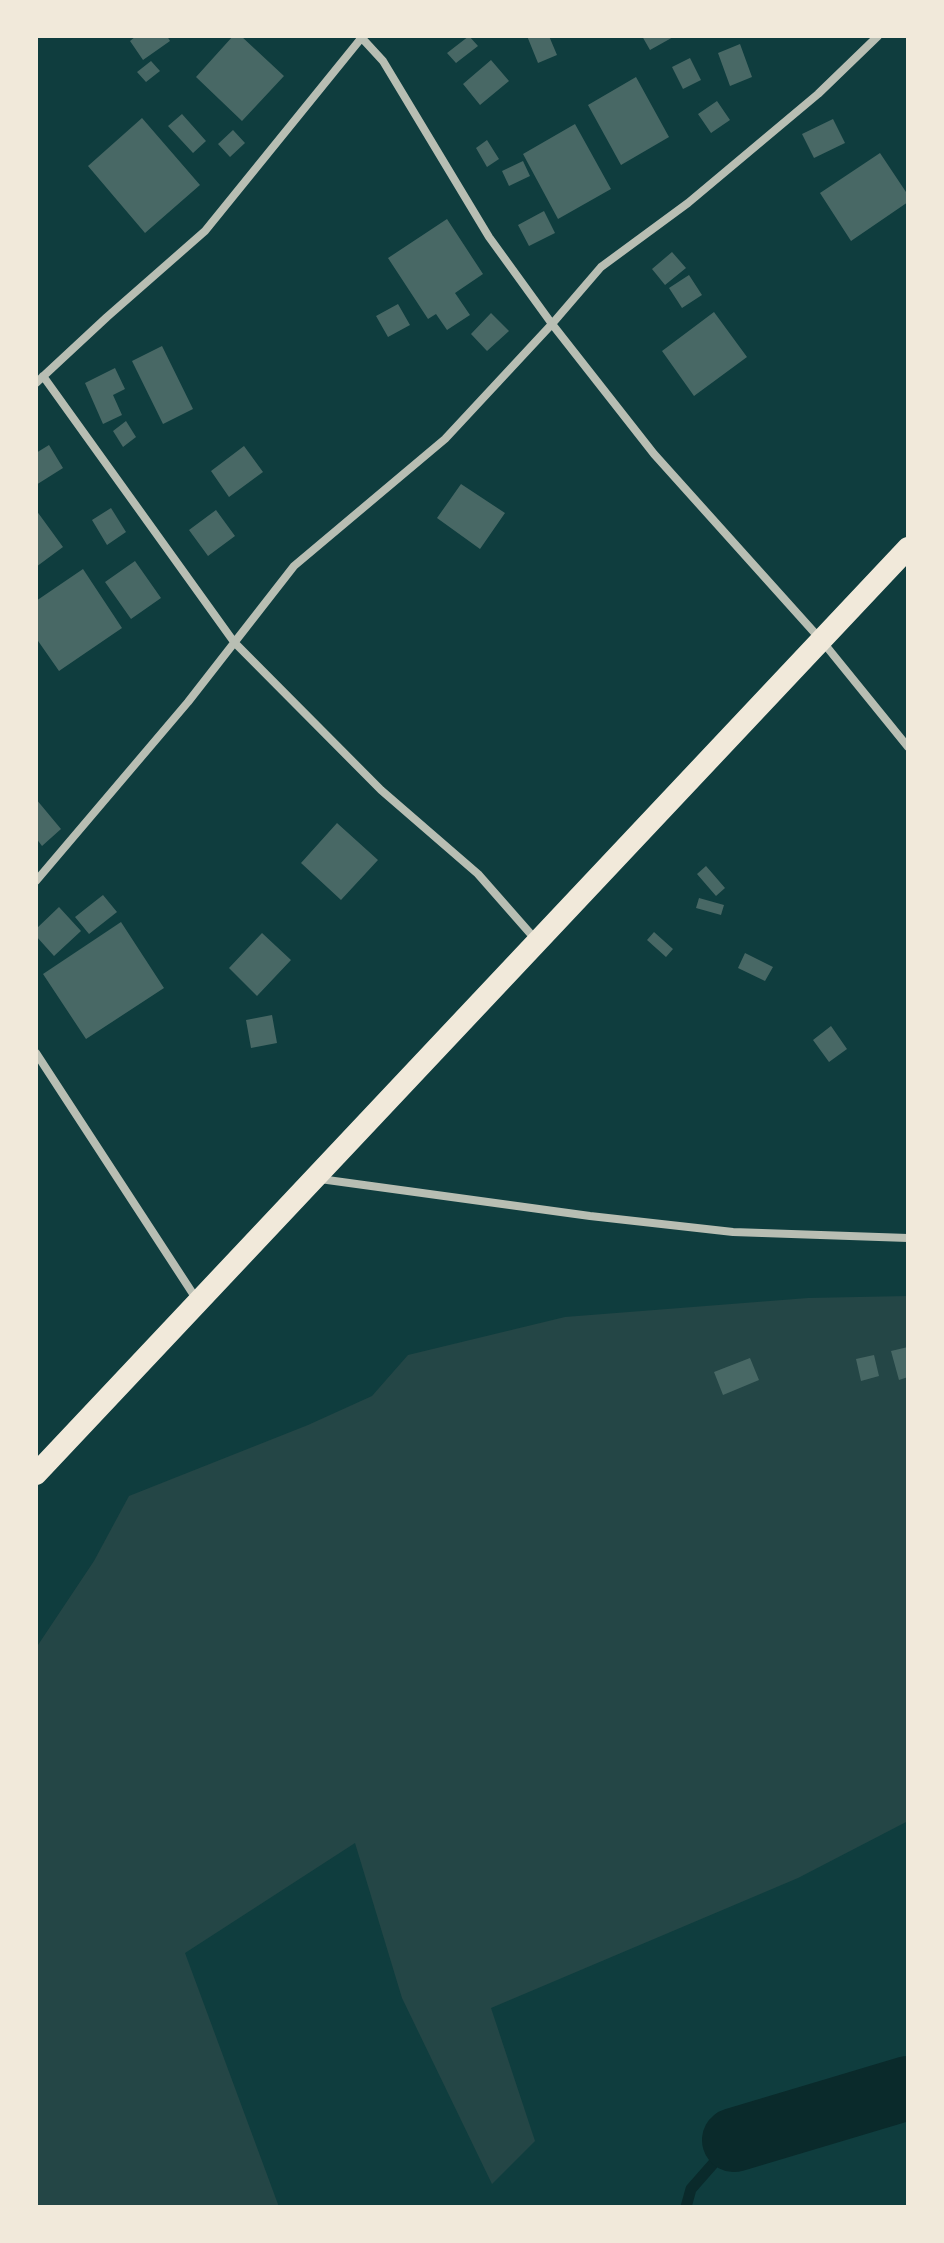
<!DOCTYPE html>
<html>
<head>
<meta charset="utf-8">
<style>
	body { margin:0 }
	#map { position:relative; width:944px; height:2243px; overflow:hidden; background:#0f3d3e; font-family:"DM Sans",sans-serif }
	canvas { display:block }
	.frame { position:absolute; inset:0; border:38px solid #f1e9da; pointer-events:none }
</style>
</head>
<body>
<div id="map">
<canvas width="944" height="2243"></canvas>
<div class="frame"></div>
</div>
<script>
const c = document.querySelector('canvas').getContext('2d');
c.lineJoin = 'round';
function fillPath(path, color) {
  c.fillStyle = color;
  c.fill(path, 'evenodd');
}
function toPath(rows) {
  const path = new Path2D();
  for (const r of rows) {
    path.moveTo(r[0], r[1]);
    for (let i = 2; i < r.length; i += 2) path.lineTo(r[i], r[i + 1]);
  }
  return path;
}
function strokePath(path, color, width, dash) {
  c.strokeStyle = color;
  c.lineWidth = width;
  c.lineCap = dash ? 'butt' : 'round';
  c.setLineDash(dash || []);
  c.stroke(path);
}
fillPath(toPath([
	[908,1296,908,1821,798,1878,491,2008,535,2141,492,2184,402,1998,355,1843,185,1953,279,2207,36,2207,36,1648,94,1561,129,1496,308,1425,372,1396,408,1355,565,1317,808,1298]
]), '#244646');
strokePath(toPath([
	[686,2207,691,2189,734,2140]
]), '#0a2a2b', 11);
strokePath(toPath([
	[734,2140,908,2088]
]), '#0a2a2b', 64);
fillPath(toPath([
	[136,36,167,36,170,41,143,60,130,41],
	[233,36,241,36,284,76,242,121,196,77],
	[469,36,478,46,456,63,447,53],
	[527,36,549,36,557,55,538,63],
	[642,36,675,36,650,50],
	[740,44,752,77,730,86,718,53],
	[690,58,701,80,683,89,672,67],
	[491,60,509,81,480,105,463,84],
	[151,61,160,71,146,82,137,72],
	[636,77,669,137,621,165,588,105],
	[717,101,730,120,711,133,698,114],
	[182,114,206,141,193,153,168,126],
	[142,118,200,185,145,233,88,166],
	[833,119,845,143,814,158,802,134],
	[575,124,611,189,558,219,523,154],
	[233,130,245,143,230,157,218,144],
	[487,140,499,159,487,167,476,148],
	[880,153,908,195,908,202,851,241,820,193],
	[523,161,530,176,509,186,502,171],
	[544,211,555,233,529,246,518,225],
	[447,219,483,274,455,293,470,315,447,330,436,314,428,319,388,258],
	[672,252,686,268,665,285,652,269],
	[689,275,702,295,682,308,669,288],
	[398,304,410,325,388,337,376,316],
	[714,312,747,357,694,396,662,351],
	[491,313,509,331,487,351,471,334],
	[162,346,193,409,163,424,132,361],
	[115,368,125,389,113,395,122,415,103,424,85,383],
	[126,421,136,437,123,447,113,431],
	[49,445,63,468,36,485,36,453],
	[244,446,263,472,229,497,211,471],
	[461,484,505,513,480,549,437,518],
	[111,508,126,532,107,545,92,520],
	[36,510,63,547,36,567],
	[216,510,235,536,208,556,189,530],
	[135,561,161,598,131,619,105,582],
	[83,569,122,628,59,671,36,638,36,601],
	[36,799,61,829,42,846,36,838],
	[337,823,378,860,341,900,301,863],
	[706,866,725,888,716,896,697,874],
	[103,895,117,912,89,934,75,917],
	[699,898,724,905,721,915,696,908],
	[59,907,81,931,54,956,36,936,36,929],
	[121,922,164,988,86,1039,43,974],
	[654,932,673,949,666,957,647,940],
	[262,933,291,960,257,996,229,968],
	[745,953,773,967,765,981,738,968],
	[272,1015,277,1043,251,1048,246,1020],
	[831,1026,847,1049,829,1062,813,1040],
	[908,1347,908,1377,899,1380,891,1351],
	[874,1355,879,1376,861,1381,856,1359],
	[750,1358,759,1380,723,1395,714,1372]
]), '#486865');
strokePath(toPath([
	[360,36,383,61,489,237,552,324,654,454,822,641,908,747],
	[43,376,234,642,381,790,478,874,536,940],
	[36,383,107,317,205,231,363,36],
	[36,881,188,702,294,566,445,439,552,324,601,267,688,203,818,94,878,36],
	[36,1053,197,1300],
	[320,1179,590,1216,733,1232,908,1238]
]), '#b8beb3', 8);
strokePath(toPath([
	[36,1474,908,548]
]), '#f1e9da', 22);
</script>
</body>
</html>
